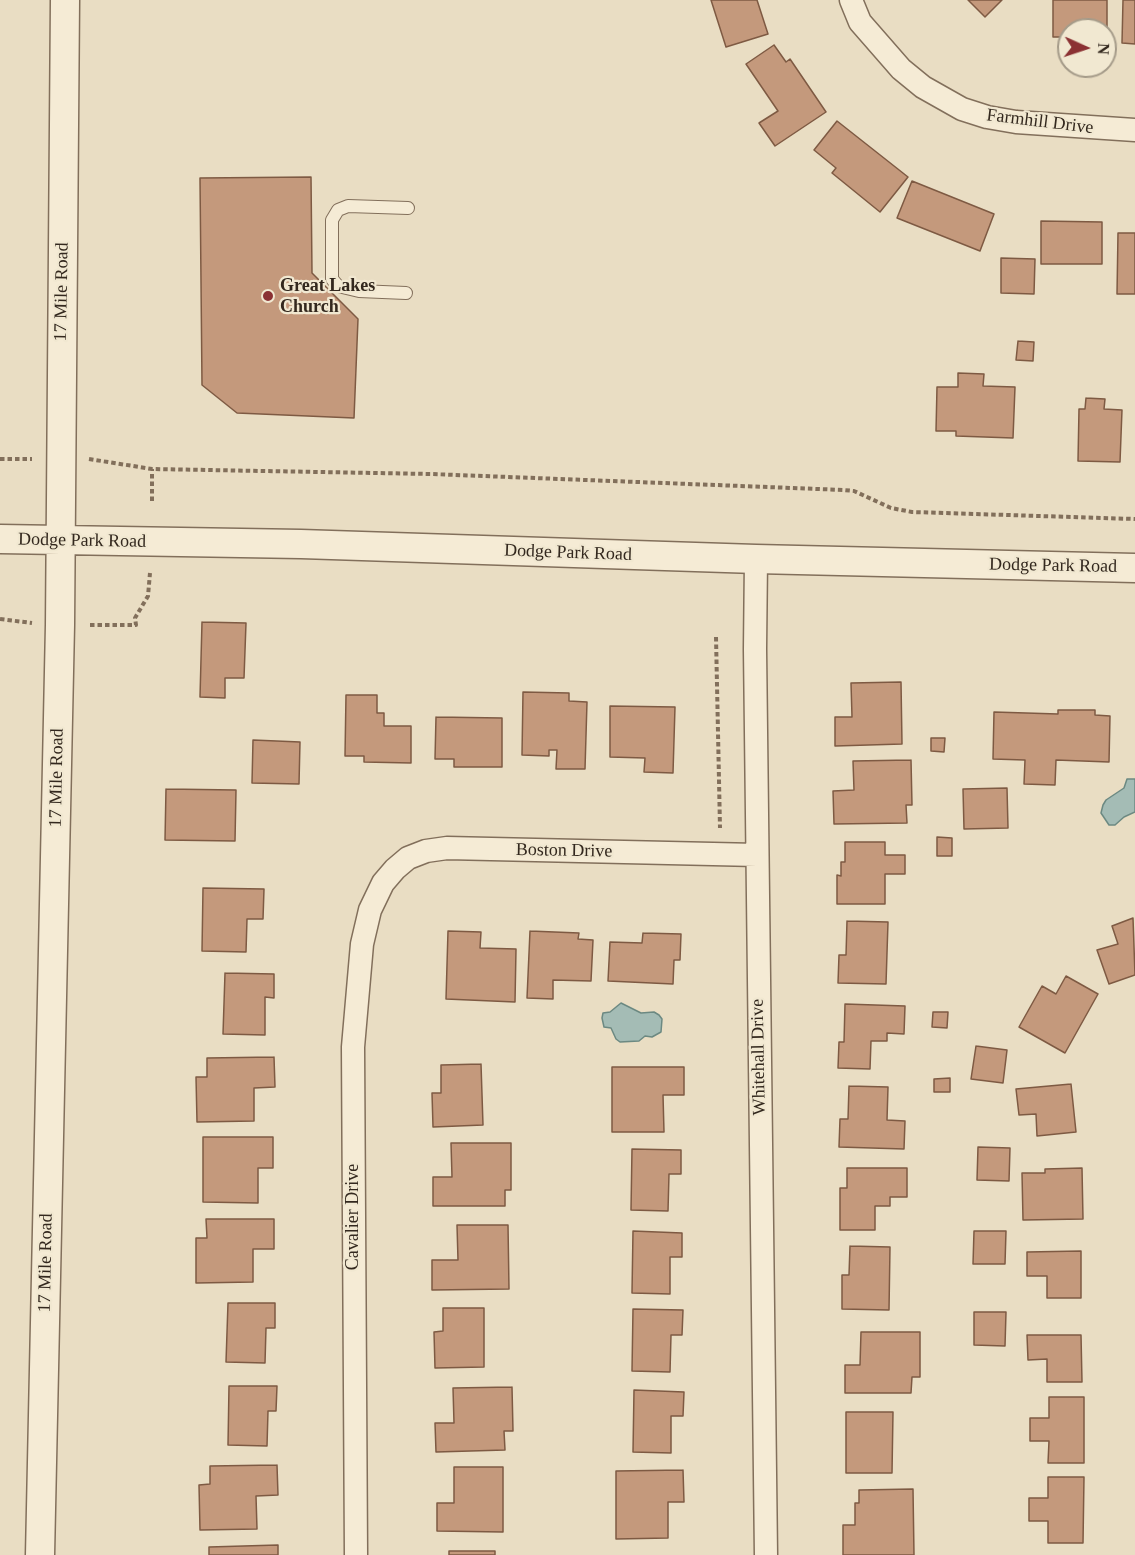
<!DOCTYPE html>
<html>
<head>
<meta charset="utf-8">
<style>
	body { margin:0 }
	#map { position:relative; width:1135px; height:1555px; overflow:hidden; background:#e9ddc3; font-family:Georgia,serif }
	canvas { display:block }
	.north { position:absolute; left:1057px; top:18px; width:60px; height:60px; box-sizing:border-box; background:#f1e8d1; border:2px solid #a59b89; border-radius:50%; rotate:93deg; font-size:16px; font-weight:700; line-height:24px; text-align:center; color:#33281e }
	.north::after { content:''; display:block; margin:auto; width:21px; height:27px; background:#8b3133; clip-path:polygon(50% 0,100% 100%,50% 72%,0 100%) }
</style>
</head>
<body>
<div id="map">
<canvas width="1135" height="1555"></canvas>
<div class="north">N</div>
</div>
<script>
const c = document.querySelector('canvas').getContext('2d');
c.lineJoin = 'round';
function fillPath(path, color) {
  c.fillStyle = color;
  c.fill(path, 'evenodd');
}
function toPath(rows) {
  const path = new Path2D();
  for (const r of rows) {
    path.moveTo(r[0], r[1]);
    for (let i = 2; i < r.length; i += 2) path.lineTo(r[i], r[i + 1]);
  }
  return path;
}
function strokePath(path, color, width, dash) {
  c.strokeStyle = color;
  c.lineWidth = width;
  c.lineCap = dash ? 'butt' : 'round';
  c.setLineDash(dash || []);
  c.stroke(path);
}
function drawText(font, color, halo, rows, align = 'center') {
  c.font = font + ' Georgia,serif';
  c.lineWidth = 4.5;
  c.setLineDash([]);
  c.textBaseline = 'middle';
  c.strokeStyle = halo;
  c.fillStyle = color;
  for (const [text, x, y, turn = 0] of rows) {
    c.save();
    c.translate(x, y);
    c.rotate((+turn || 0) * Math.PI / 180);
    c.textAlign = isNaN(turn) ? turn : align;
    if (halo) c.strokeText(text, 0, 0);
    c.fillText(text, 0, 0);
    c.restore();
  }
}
const water = toPath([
	[1127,779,1135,779,1135,812,1124,817,1115,825,1109,825,1101,813,1103,805,1106,800,1124,788,1127,779],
	[621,1003,641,1013,654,1012,659,1015,662,1019,661,1032,652,1037,645,1036,639,1041,620,1042,616,1039,611,1028,604,1027,602,1018,603,1013,610,1012,621,1003]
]);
fillPath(water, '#a4bcb5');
strokePath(water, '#6c8982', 1.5);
const building = toPath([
	[711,0,757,0,768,34,726,47,711,0],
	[968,0,1002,0,985,17,968,0],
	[1053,0,1107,0,1107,38,1105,38,1105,30,1069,30,1069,37,1053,37,1053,0],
	[1123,0,1135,0,1135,44,1122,43,1123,0],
	[774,45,786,62,790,59,826,112,775,146,759,123,778,111,746,64,774,45],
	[837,121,908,177,880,212,832,173,836,168,814,150,837,121],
	[311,177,312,273,358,319,354,418,237,413,202,385,200,178,311,177],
	[912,181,994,214,980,251,897,218,912,181],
	[1041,221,1102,222,1102,264,1041,264,1041,221],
	[1118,233,1135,233,1135,294,1117,294,1118,233],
	[1001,258,1035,259,1034,294,1001,293,1001,258],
	[1018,341,1034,342,1033,361,1016,360,1018,341],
	[958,373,984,374,983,386,1015,387,1013,438,956,436,956,431,936,431,937,387,958,387,958,373],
	[1086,398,1105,399,1104,409,1122,410,1120,462,1078,461,1079,409,1085,409,1086,398],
	[202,622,246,623,244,678,225,678,225,698,200,697,202,622],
	[901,682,902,744,835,746,835,717,852,717,851,683,901,682],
	[523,692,569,693,569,701,587,702,585,769,556,769,557,750,549,750,549,756,522,755,523,692],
	[346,695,377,695,377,713,384,713,384,726,411,726,411,763,364,762,364,756,345,756,346,695],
	[610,706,675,707,673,773,644,772,645,758,610,757,610,706],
	[1058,710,1095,710,1095,715,1110,716,1109,762,1056,760,1055,785,1024,784,1025,760,993,759,994,712,1058,714,1058,710],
	[436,717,502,718,502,767,454,767,454,759,435,759,436,717],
	[931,738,945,738,944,752,931,751,931,738],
	[253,740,300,742,299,784,252,783,253,740],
	[911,760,912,805,906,805,907,823,834,824,833,791,854,790,853,761,911,760],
	[1007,788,1008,828,964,829,963,789,1007,788],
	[166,789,236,790,235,841,165,840,166,789],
	[937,837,952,838,952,856,937,856,937,837],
	[845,842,885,842,885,855,905,855,905,874,885,874,885,904,837,904,837,875,841,876,841,862,845,862,845,842],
	[203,888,264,889,263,919,247,919,246,952,202,951,203,888],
	[1133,918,1135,975,1109,984,1097,950,1118,944,1112,926,1133,918],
	[847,921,888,922,886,984,838,983,839,955,846,955,847,921],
	[448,931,481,932,480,948,516,949,515,1002,446,999,448,931],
	[530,931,579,933,578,939,593,940,591,981,553,980,553,999,527,998,530,931],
	[643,933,681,934,680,960,674,960,673,984,608,981,610,942,642,943,643,933],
	[225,973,274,974,274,998,265,997,265,1035,223,1034,225,973],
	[1066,976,1098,994,1065,1053,1019,1027,1042,986,1056,994,1066,976],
	[845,1004,905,1006,904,1034,887,1033,887,1041,871,1041,870,1069,838,1068,839,1042,844,1042,845,1004],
	[933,1012,948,1012,947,1028,932,1027,933,1012],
	[976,1046,1007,1050,1003,1083,971,1079,976,1046],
	[274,1057,275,1087,254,1088,254,1121,197,1122,196,1077,207,1077,207,1058,274,1057],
	[481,1064,483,1125,433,1127,432,1093,441,1093,441,1065,481,1064],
	[612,1067,684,1067,684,1095,663,1095,664,1132,612,1132,612,1067],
	[950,1078,950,1092,934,1092,934,1079,950,1078],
	[1071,1084,1076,1132,1037,1136,1036,1114,1019,1115,1016,1089,1071,1084],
	[849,1086,888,1087,887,1120,905,1121,904,1149,839,1147,840,1119,848,1119,849,1086],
	[203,1137,273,1137,273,1168,258,1168,258,1203,203,1202,203,1137],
	[451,1143,511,1143,511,1190,505,1190,505,1206,433,1206,433,1177,452,1177,451,1143],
	[978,1147,1010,1148,1009,1181,977,1180,978,1147],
	[632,1149,681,1150,681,1174,669,1174,668,1211,631,1210,632,1149],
	[847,1168,907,1168,907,1197,890,1197,890,1206,875,1206,875,1230,840,1230,840,1188,847,1188,847,1168],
	[1082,1168,1083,1219,1023,1220,1022,1173,1045,1173,1045,1169,1082,1168],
	[206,1219,274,1219,274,1249,253,1249,253,1282,196,1283,196,1238,207,1238,206,1219],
	[457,1225,508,1225,509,1289,432,1290,432,1260,458,1260,457,1225],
	[633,1231,682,1233,682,1257,670,1257,670,1294,632,1293,633,1231],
	[974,1231,1006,1231,1005,1264,973,1264,974,1231],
	[850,1246,890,1247,889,1310,842,1309,842,1275,849,1275,850,1246],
	[1081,1251,1081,1298,1047,1298,1047,1276,1027,1276,1027,1252,1081,1251],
	[228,1303,275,1303,275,1328,266,1328,265,1363,226,1362,228,1303],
	[443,1308,484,1308,484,1367,435,1368,434,1332,443,1331,443,1308],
	[633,1309,683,1310,682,1335,671,1335,670,1372,632,1371,633,1309],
	[974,1312,1006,1312,1005,1346,974,1345,974,1312],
	[861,1332,920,1332,920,1377,912,1377,911,1393,845,1393,845,1365,860,1365,861,1332],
	[1027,1335,1081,1335,1082,1382,1047,1382,1047,1359,1028,1360,1027,1335],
	[229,1386,277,1386,276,1411,268,1411,267,1446,228,1445,229,1386],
	[512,1387,513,1431,504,1431,505,1450,436,1452,435,1423,454,1423,453,1388,512,1387],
	[634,1390,684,1392,683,1416,671,1416,671,1453,633,1452,634,1390],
	[1049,1397,1084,1397,1084,1463,1048,1463,1049,1441,1030,1441,1030,1418,1049,1418,1049,1397],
	[846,1412,893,1412,892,1473,846,1473,846,1412],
	[277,1465,278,1495,256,1496,257,1529,200,1530,199,1485,210,1484,210,1466,277,1465],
	[454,1467,503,1467,503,1532,437,1531,437,1503,454,1503,454,1467],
	[683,1470,684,1502,668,1502,668,1538,616,1539,616,1471,683,1470],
	[1048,1477,1084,1477,1083,1543,1048,1543,1048,1521,1029,1521,1029,1498,1048,1498,1048,1477],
	[913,1489,914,1555,843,1555,843,1525,855,1525,855,1503,859,1503,859,1490,913,1489],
	[278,1545,278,1555,209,1555,209,1547,278,1545],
	[449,1551,495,1551,495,1555,449,1555,449,1551]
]);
fillPath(building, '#c4997c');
strokePath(building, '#7e5a43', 1.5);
const service = toPath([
	[406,293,359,291,338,286,332,279,332,220,338,210,348,206,408,208]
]);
const minor = toPath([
	[851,0,860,22,901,69,923,87,962,109,987,117,1016,122,1135,130],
	[756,559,755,649,766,1555],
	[356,1555,353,1047,362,944,370,910,383,883,395,869,408,858,426,851,447,848,757,855]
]);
const tertiary = toPath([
	[0,539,301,544,756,559,1135,568],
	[40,1555,60,625,65,0]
]);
strokePath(service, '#826f5b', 14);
strokePath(minor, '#826f5b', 25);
strokePath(tertiary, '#826f5b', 31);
strokePath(toPath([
	[0,459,32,459],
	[89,459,152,469,431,474,844,490,854,491,891,508,912,512,1135,519],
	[152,501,152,469],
	[0,619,32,623],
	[90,625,136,625,135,618,148,596,150,573],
	[716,637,720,828]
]), '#826f5b', 4, [4.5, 3]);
strokePath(service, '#f5ebd5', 12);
strokePath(minor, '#f5ebd5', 22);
strokePath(tertiary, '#f5ebd5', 28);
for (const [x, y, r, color] of [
	[268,296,6,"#8b3133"]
]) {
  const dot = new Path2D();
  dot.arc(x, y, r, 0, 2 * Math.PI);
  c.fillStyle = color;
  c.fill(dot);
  strokePath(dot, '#f1e8d1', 2);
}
drawText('18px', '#33281e', '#f1e8d1', [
	["Farmhill Drive",1040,122,7],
	["17 Mile Road",62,292,-89],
	["Dodge Park Road",82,541,1],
	["Dodge Park Road",568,553,2],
	["Dodge Park Road",1053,566,1],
	["17 Mile Road",57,778,-89],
	["Boston Drive",564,851,1],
	["Whitehall Drive",759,1057,-91],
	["Cavalier Drive",353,1217,-90],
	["17 Mile Road",46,1263,-89]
]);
drawText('bold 18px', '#33281e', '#f1e8d1', [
	["Great Lakes",280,286],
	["Church",280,307]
], 'left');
</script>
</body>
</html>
